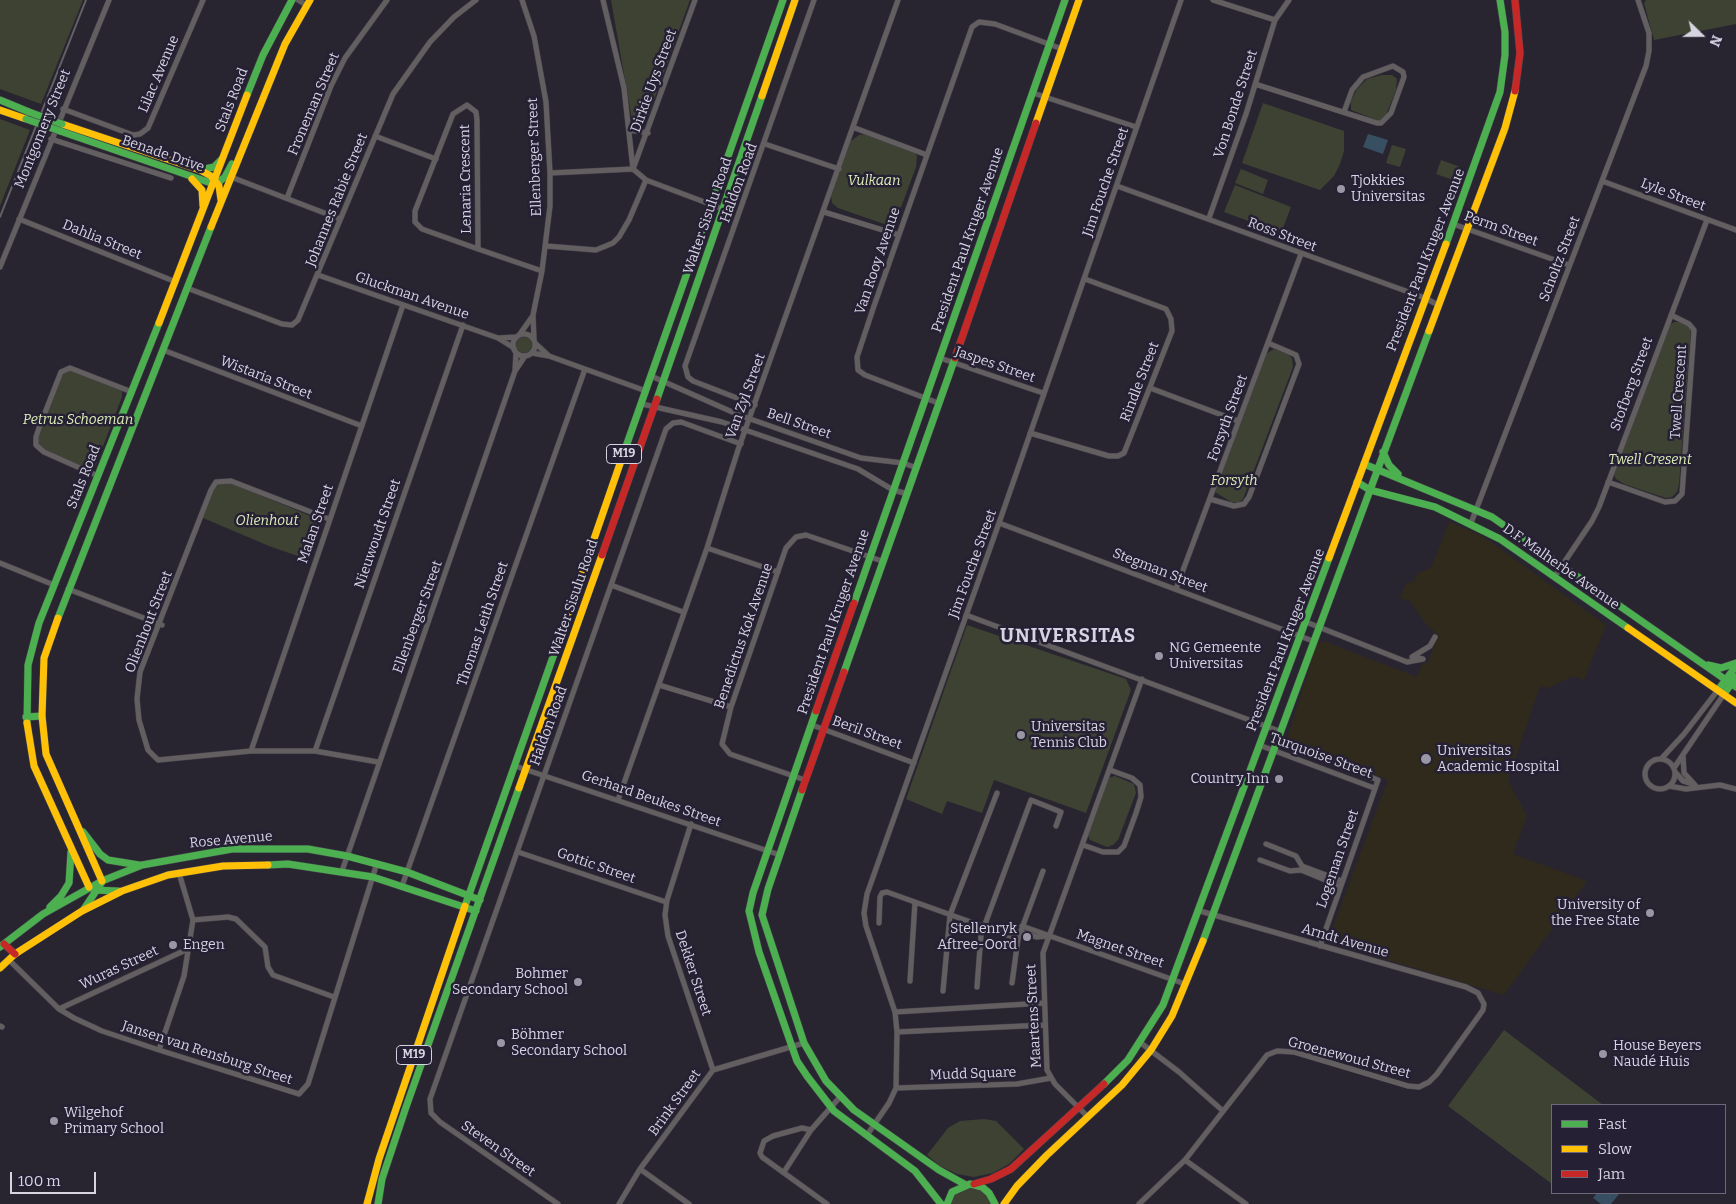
<!DOCTYPE html>
<html>
<head>
<meta charset="utf-8">
<style>
	body { margin:0 }
	#map { position:relative; width:1736px; height:1204px; overflow:hidden; background:#282530; font-family:Bitter,serif }
	canvas { display:block }
	.legend { position:absolute; left:1551px; top:1104px; width:175px; height:90px; box-sizing:border-box; background:#262035; border:1px solid #6d687a; margin:0; padding:6px 9px; list-style:none; font-size:15px; color:#d7d4e2 }
	.legend li { display:flex; align-items:center; gap:10px; height:25px }
	.legend b { width:25px; border:1px solid #6d687a }
	.north { position:absolute; left:1676px; top:10px; width:50px; height:50px; -webkit-text-stroke:4px #262035; paint-order:stroke; rotate:112deg; font-size:14px; font-weight:700; line-height:20px; text-align:center; color:#d7d4e2 }
	.north::after { content:''; display:block; margin:auto; width:18px; height:22px; background:#d7d4e2; clip-path:polygon(50% 0,100% 100%,50% 72%,0 100%) }
	.scale { position:absolute; left:10px; top:1172px; width:86px; height:22px; box-sizing:border-box; border:2px solid #d7d4e2; border-top:0; padding-left:6px; font-size:15px; line-height:18px; white-space:nowrap; color:#d7d4e2; -webkit-text-stroke:4px #262035; paint-order:stroke }
</style>
</head>
<body>
<div id="map">
<canvas width="1736" height="1204"></canvas>
<ul class="legend">
<li><b style="height:6px;background:#4caf50"></b>Fast</li>
<li><b style="height:6px;background:#ffc107"></b>Slow</li>
<li><b style="height:6px;background:#c62828"></b>Jam</li>
</ul>
<div class="north">N</div>
<div class="scale">100 m</div>
</div>
<script>
const c = document.querySelector('canvas').getContext('2d');
c.lineJoin = 'round';
function fillPath(path, color) {
  c.fillStyle = color;
  c.fill(path, 'evenodd');
}
function toPath(rows) {
  const path = new Path2D();
  for (const r of rows) {
    if (r.length === 3) {
      path.moveTo(r[0] + r[2], r[1]);
      path.arc(r[0], r[1], r[2], 0, 2 * Math.PI);
      continue;
    }
    path.moveTo(r[0], r[1]);
    for (let i = 2; i < r.length; i += 2) path.lineTo(r[i], r[i + 1]);
  }
  return path;
}
function strokePath(path, color, width, dash) {
  c.strokeStyle = color;
  c.lineWidth = width;
  c.lineCap = dash ? 'butt' : 'round';
  c.setLineDash(dash || []);
  c.stroke(path);
}
function drawText(font, color, halo, rows, align = 'center') {
  c.font = font + ' Bitter,serif';
  c.lineWidth = 5;
  c.setLineDash([]);
  c.textBaseline = 'middle';
  c.strokeStyle = halo;
  c.fillStyle = color;
  for (const [text, x, y, turn = 0] of rows) {
    c.save();
    c.translate(x, y);
    c.rotate((+turn || 0) * Math.PI / 180);
    c.textAlign = isNaN(turn) ? turn : align;
    if (halo) c.strokeText(text, 0, 0);
    c.fillText(text, 0, 0);
    c.restore();
  }
}
fillPath(toPath([
	[1449,522,1481,535,1606,625,1584,680,1573,676,1548,688,1540,686,1508,780,1527,816,1513,854,1587,881,1504,995,1334,944,1329,937,1388,780,1287,739,1317,643,1324,641,1417,677,1422,664,1428,662,1438,635,1425,623,1410,601,1400,598,1406,583,1413,582,1418,573,1431,568]
]), '#302a1d');
fillPath(toPath([
	[0,0,83,0,41,104,0,89],
	[611,0,690,0,646,122,632,120],
	[1646,0,1736,0,1736,24,1654,40,1644,3],
	[1382,75,1392,75,1397,79,1396,90,1386,115,1379,121,1351,110,1351,101,1357,89,1367,79],
	[1263,103,1344,131,1344,151,1340,164,1334,176,1320,190,1242,163],
	[0,119,30,130,0,206],
	[866,134,913,150,917,156,916,167,897,218,891,224,884,224,838,208,832,203,831,195,851,141,859,135],
	[1392,145,1406,149,1400,167,1386,163],
	[1441,160,1460,167,1456,181,1436,174],
	[1241,169,1268,180,1263,194,1235,183],
	[1235,185,1291,207,1281,233,1224,212],
	[1674,322,1681,322,1691,328,1679,484,1677,492,1672,497,1666,498,1624,484,1616,479,1613,473,1665,328],
	[524,345,8],
	[1274,349,1287,354,1292,358,1293,367,1243,499,1239,503,1231,502,1215,492,1266,354],
	[68,369,122,391,122,397,95,467,88,468,45,452,34,442,59,377],
	[220,481,226,481,320,520,322,525,309,560,269,546,203,518,215,487],
	[967,625,1126,679,1131,690,1086,813,994,780,982,813,947,801,942,814,906,799],
	[1115,776,1134,784,1136,793,1118,840,1113,845,1107,847,1090,840,1087,833,1107,778],
	[1504,1030,1603,1105,1552,1105,1552,1184,1448,1106],
	[984,1119,996,1121,1024,1149,1009,1164,993,1173,974,1177,957,1174,940,1166,927,1155,948,1128,960,1121],
	[966,1187,981,1190,987,1195,991,1204,948,1204,953,1194]
]), '#3e4233');
fillPath(toPath([
	[1368,134,1388,140,1383,154,1363,147],
	[1597,1193,1620,1193,1611,1204,1601,1204,1593,1198]
]), '#384f62');
const street = toPath([
	[298,0,306,5],
	[522,0,534,36,546,102,550,173,550,206,542,271,533,315,534,339],
	[603,0,624,88,633,169,646,180,723,209],
	[1213,0,1275,20],
	[1255,84,1377,123,1381,123,1391,113,1404,77,1403,72,1393,66,1363,77,1352,90,1344,112],
	[1033,93,1136,127],
	[63,109,133,135,140,134,148,128,203,0],
	[855,128,927,155],
	[629,130,648,133],
	[375,136,436,159],
	[51,139,171,178],
	[765,144,839,169],
	[633,169,695,0],
	[550,173,633,169],
	[231,177,340,219],
	[1602,181,1736,230],
	[1117,186,1425,298,1438,305],
	[287,198,331,86,345,58,387,0],
	[824,212,899,235],
	[1209,218,1246,114,1275,20,1289,0],
	[19,219,176,282],
	[1453,224,1569,265],
	[546,246,596,250,613,243,619,237,629,220,646,180],
	[478,249,477,120,476,112,467,105,453,114,415,211,415,222,422,229,478,249,542,271],
	[0,267,109,0],
	[318,275,498,338,514,348],
	[187,288,282,324,292,325,298,320,393,94,430,42,454,17,476,0],
	[524,345,11],
	[520,334,532,317],
	[499,338,516,337],
	[535,343,549,356],
	[163,350,362,426],
	[532,353,549,356,646,391],
	[940,358,1043,393],
	[515,371,516,353],
	[651,376,739,415,861,458,903,463,917,468],
	[1150,388,1238,421],
	[938,403,865,375,858,370,857,357,874,306,972,27,979,22,995,24,1062,49],
	[642,404,722,422,858,469,893,490,908,494],
	[755,405,693,381,688,377,685,366,814,0],
	[1030,433,1109,456,1118,456,1124,453,1172,331,1171,319,1166,309,1085,279],
	[98,476,44,452,36,445,36,437,39,428,61,372,70,368,132,392],
	[1608,482,1665,502,1675,501,1682,494,1694,330,1689,324,1671,315],
	[1210,499,1234,506,1244,504,1249,497,1299,364,1296,355,1268,343],
	[329,519,231,481,216,482,211,490,140,672,137,699,139,720,148,750,158,760,251,751,315,751,378,762],
	[999,523,1313,641],
	[1471,523,1646,66,1649,51,1649,33,1638,0],
	[707,548,778,572],
	[0,563,54,585],
	[1555,576,1592,521,1599,507,1707,220],
	[611,585,683,612],
	[68,589,162,625],
	[1176,589,1301,254],
	[966,615,1279,731],
	[1306,622,1407,662,1423,659,1412,657,1430,646,1435,637],
	[659,685,731,707],
	[812,725,914,763],
	[1276,739,1378,780,1320,946],
	[1259,745,1374,788],
	[251,751,403,305],
	[315,751,463,325],
	[1683,755,1684,773,1695,785],
	[1660,774,15],
	[1661,759,1684,734,1718,690],
	[515,766,780,855],
	[1674,768,1724,694],
	[1676,773,1683,781,1693,784],
	[805,780,730,754,722,744,731,707,786,548,796,537,806,535,882,561],
	[1669,786,1686,789,1720,785,1736,789],
	[618,800,707,548,738,450,898,0],
	[691,824,667,900,665,915,668,936,713,1070],
	[1266,844,1296,856,1302,866,1342,881],
	[1083,845,1103,852,1118,852,1124,846,1136,813,1141,797,1140,785,1132,778,1110,770],
	[518,852,666,902],
	[1260,860,1290,871,1301,870,1340,886],
	[342,871,515,371,525,356],
	[402,886,585,369],
	[193,920,228,917,236,919,265,947,268,967,273,975,334,997],
	[879,923,880,897,882,893,887,892,1018,939],
	[1022,926,1185,984],
	[1020,932,1037,937,1047,936],
	[9,960,59,1009,74,1018,102,1031,159,1050,299,1094,308,1084,377,863],
	[910,981,915,902],
	[1012,983,1018,939,1043,871],
	[977,987,981,935,1031,800,1061,812,1056,826],
	[943,991,950,915,997,793],
	[59,1009,190,948],
	[895,1012,1044,1003],
	[0,1026,2,1027],
	[897,1032,1044,1025],
	[1141,1043,1179,1072,1223,1111],
	[159,1050,184,976,193,920,179,873],
	[896,1088,1017,1084,1051,1078],
	[1088,1117,1055,1084,1047,1070,1043,953,1142,679],
	[811,1130,802,1128,773,1136,764,1141,760,1153,762,1157,827,1204],
	[867,1135,889,1103,896,1088,897,1032,895,1012,866,926,864,913,867,894,999,523,1181,0],
	[1185,1160,1246,1204],
	[640,1169,689,1204],
	[784,1172,811,1130,840,1097],
	[558,1204,440,1122,431,1113,430,1099,666,429,673,423,681,422,741,444],
	[619,1204,640,1169,713,1070,804,1043],
	[1139,1204,1185,1160,1267,1055,1277,1051,1294,1052,1408,1086,1419,1087,1429,1082,1437,1074,1483,1010,1484,1004,1478,993,1466,987,1200,911]
]);
const fast = toPath([
	[247,95,263,55,292,0],
	[0,100,29,112],
	[60,131,208,182,220,181,225,177,232,164],
	[200,170,214,167,221,160],
	[1446,244,1500,92,1505,55,1505,32,1500,0],
	[657,399,762,96],
	[1383,452,1389,465,1398,474],
	[623,455,783,0],
	[1364,464,1492,517,1736,687],
	[1357,482,1370,490,1435,507,1500,539,1628,628],
	[854,603,1065,0],
	[58,618,211,227],
	[1708,665,1721,668,1736,663],
	[844,672,955,358],
	[1718,690,1736,666],
	[1724,694,1736,677],
	[816,711,753,893,749,911,759,952,797,1061,807,1076,834,1111,915,1171,941,1204],
	[26,717,42,716],
	[27,723,28,665,39,623,159,323],
	[802,790,768,889,762,915,804,1043,826,1081,854,1110,939,1170,966,1185],
	[83,832,100,854,108,860,139,865],
	[268,865,288,864,373,877,476,911],
	[94,890,118,891],
	[465,906,566,620],
	[50,907,61,896,69,883,71,852],
	[84,909,102,882],
	[1203,941,1429,331],
	[0,947,43,914,102,881,142,865,232,849,308,849,347,856,407,872,480,900],
	[1104,1084,1128,1060,1163,1005,1329,558],
	[378,1204,382,1179,405,1110,519,788],
	[947,1204,952,1192,970,1184,982,1187,989,1193,995,1204]
]);
const slow = toPath([
	[762,96,795,0],
	[0,110,26,119],
	[1036,123,1079,0],
	[62,124,200,170,211,176,219,186,221,200],
	[192,179,202,190,203,206],
	[211,227,285,44,310,0],
	[159,323,247,95],
	[1429,331,1505,128,1515,91],
	[1329,558,1446,244],
	[58,618,44,658,42,716,46,754,102,881],
	[566,620,623,455],
	[1628,628,1736,703],
	[27,723,34,766,89,887],
	[519,788,602,555],
	[0,968,15,954,82,911,122,891,168,875,223,866,268,865],
	[367,1204,379,1159,465,906],
	[1004,1204,1017,1186,1047,1155,1122,1085,1151,1050,1172,1016,1203,941]
]);
const jam = toPath([
	[1515,91,1520,53,1515,0],
	[955,358,1036,123],
	[602,555,657,399],
	[816,711,854,603],
	[802,790,844,672],
	[4,944,15,954],
	[974,1184,991,1179,1011,1169,1104,1084]
]);
strokePath(street, '#45424c', 6);
strokePath(fast, '#45424c', 8);
strokePath(slow, '#45424c', 8);
strokePath(jam, '#45424c', 8);
strokePath(street, '#635e60', 5);
strokePath(fast, '#4caf50', 7);
strokePath(slow, '#ffc107', 7);
strokePath(jam, '#c62828', 7);
strokePath(toPath([
	[0,217,86,0]
]), '#646066', 2);
const fastBridge = toPath([
	[29,112,62,124],
	[26,119,60,131]
]);
strokePath(fastBridge, '#45424c', 8, []);
strokePath(fastBridge, '#4caf50', 7);
for (const [x, y, r, color] of [
	[1341,189,5,"#9a97a4"],
	[1159,656,5,"#9a97a4"],
	[1021,735,5,"#9a97a4"],
	[1426,759,6,"#9a97a4"],
	[1279,779,5,"#9a97a4"],
	[1650,913,5,"#9a97a4"],
	[1027,937,5,"#9a97a4"],
	[173,945,5,"#9a97a4"],
	[578,982,5,"#9a97a4"],
	[501,1043,5,"#9a97a4"],
	[1603,1054,5,"#9a97a4"],
	[54,1121,5,"#9a97a4"]
]) {
  const dot = new Path2D();
  dot.arc(x, y, r, 0, 2 * Math.PI);
  c.fillStyle = color;
  c.fill(dot);
  strokePath(dot, '#262035', 2);
}
for (const [x, y, w] of [
	[624,454,35],
	[414,1055,35]
]) {
  const box = new Path2D();
  box.roundRect(x - w / 2, y - 9.5, w, 19, 4);
  c.fillStyle = '#262035';
  c.fill(box);
  strokePath(box, '#d7d4e2', 1);
}
drawText('bold 12px', '#d7d4e2', null, [
	["M19",624,454],
	["M19",414,1055]
]);
drawText('14px', '#d7d4e2', '#262035', [
	["Lilac Avenue",159,74,-67],
	["Dirkie Uys Street",654,81,-70],
	["Stals Road",232,100,-69],
	["Froneman Street",314,104,-67],
	["Von Bonde Street",1236,104,-72],
	["Montgomery Street",43,129,-68],
	["Benade Drive",163,154,19],
	["Ellenberger Street",535,157,-92],
	["Lenaria Crescent",466,179,-91],
	["Jim Fouche Street",1106,182,-71],
	["Haldon Road",739,183,-70],
	["Lyle Street",1673,195,21],
	["Johannes Rabie Street",337,200,-68],
	["Walter Sisulu Road",708,216,-71],
	["Perm Street",1501,229,20],
	["Ross Street",1282,235,21],
	["Dahlia Street",102,240,22],
	["President Paul Kruger Avenue",968,240,-71],
	["Scholtz Street",1560,259,-69],
	["President Paul Kruger Avenue",1426,260,-69],
	["Van Rooy Avenue",878,261,-71],
	["Gluckman Avenue",412,296,19],
	["Jaspes Street",995,365,19],
	["Wistaria Street",266,378,21],
	["Rindle Street",1140,382,-69],
	["Stofberg Street",1632,384,-70],
	["Twell Crescent",1679,392,-86],
	["Van Zyl Street",746,396,-70],
	["Forsyth Street",1228,418,-70],
	["Bell Street",799,424,19],
	["Stals Road",84,477,-68],
	["Malan Street",316,524,-71],
	["Nieuwoudt Street",378,534,-71],
	["Jim Fouche Street",973,564,-70],
	["D.F. Malherbe Avenue",1561,567,35],
	["Stegman Street",1160,571,21],
	["Walter Sisulu Road",574,598,-71],
	["Ellenberger Street",418,617,-70],
	["Olienhout Street",149,622,-69],
	["President Paul Kruger Avenue",834,622,-71],
	["Thomas Leith Street",483,624,-71],
	["Benedictus Kok Avenue",744,636,-71],
	["President Paul Kruger Avenue",1286,640,-69],
	["Haldon Road",549,726,-70],
	["Beril Street",867,733,20],
	["Turquoise Street",1321,756,20],
	["Gerhard Beukes Street",651,799,19],
	["Rose Avenue",231,840,-5],
	["Logeman Street",1338,859,-71],
	["Gottic Street",596,866,19],
	["Arndt Avenue",1345,941,16],
	["Magnet Street",1120,949,19],
	["Wuras Street",119,968,-25],
	["Dekker Street",693,973,72],
	["Maartens Street",1034,1016,-93],
	["Jansen van Rensburg Street",207,1053,18],
	["Groenewoud Street",1349,1058,15],
	["Mudd Square",973,1074,-2],
	["Brink Street",675,1103,-54],
	["Steven Street",498,1149,35]
]);
drawText('italic 14px', '#dbedb5', '#262035', [
	["Vulkaan",874,181],
	["Petrus Schoeman",78,420],
	["Twell Cresent",1650,460],
	["Forsyth",1234,481],
	["Olienhout",267,521]
]);
drawText('14px', '#d7d4e2', '#262035', [
	["Tjokkies",1351,181],
	["Universitas",1351,197],
	["NG Gemeente",1169,648],
	["Universitas",1169,664],
	["Universitas",1031,727],
	["Tennis Club",1031,743],
	["Universitas",1437,751],
	["Academic Hospital",1437,767],
	["Country Inn",1269,779,"right"],
	["University of",1640,905,"right"],
	["the Free State",1640,921,"right"],
	["Stellenryk",1017,929,"right"],
	["Aftree-Oord",1017,945,"right"],
	["Engen",183,945],
	["Bohmer",568,974,"right"],
	["Secondary School",568,990,"right"],
	["Böhmer",511,1035],
	["Secondary School",511,1051],
	["House Beyers",1613,1046],
	["Naudé Huis",1613,1062],
	["Wilgehof",64,1113],
	["Primary School",64,1129]
], 'left');
c.letterSpacing = '1px';
drawText('bold 19px', '#d7d4e2', '#262035', [
	["UNIVERSITAS",1068,637]
]);
c.letterSpacing = '0px';
</script>
</body>
</html>
